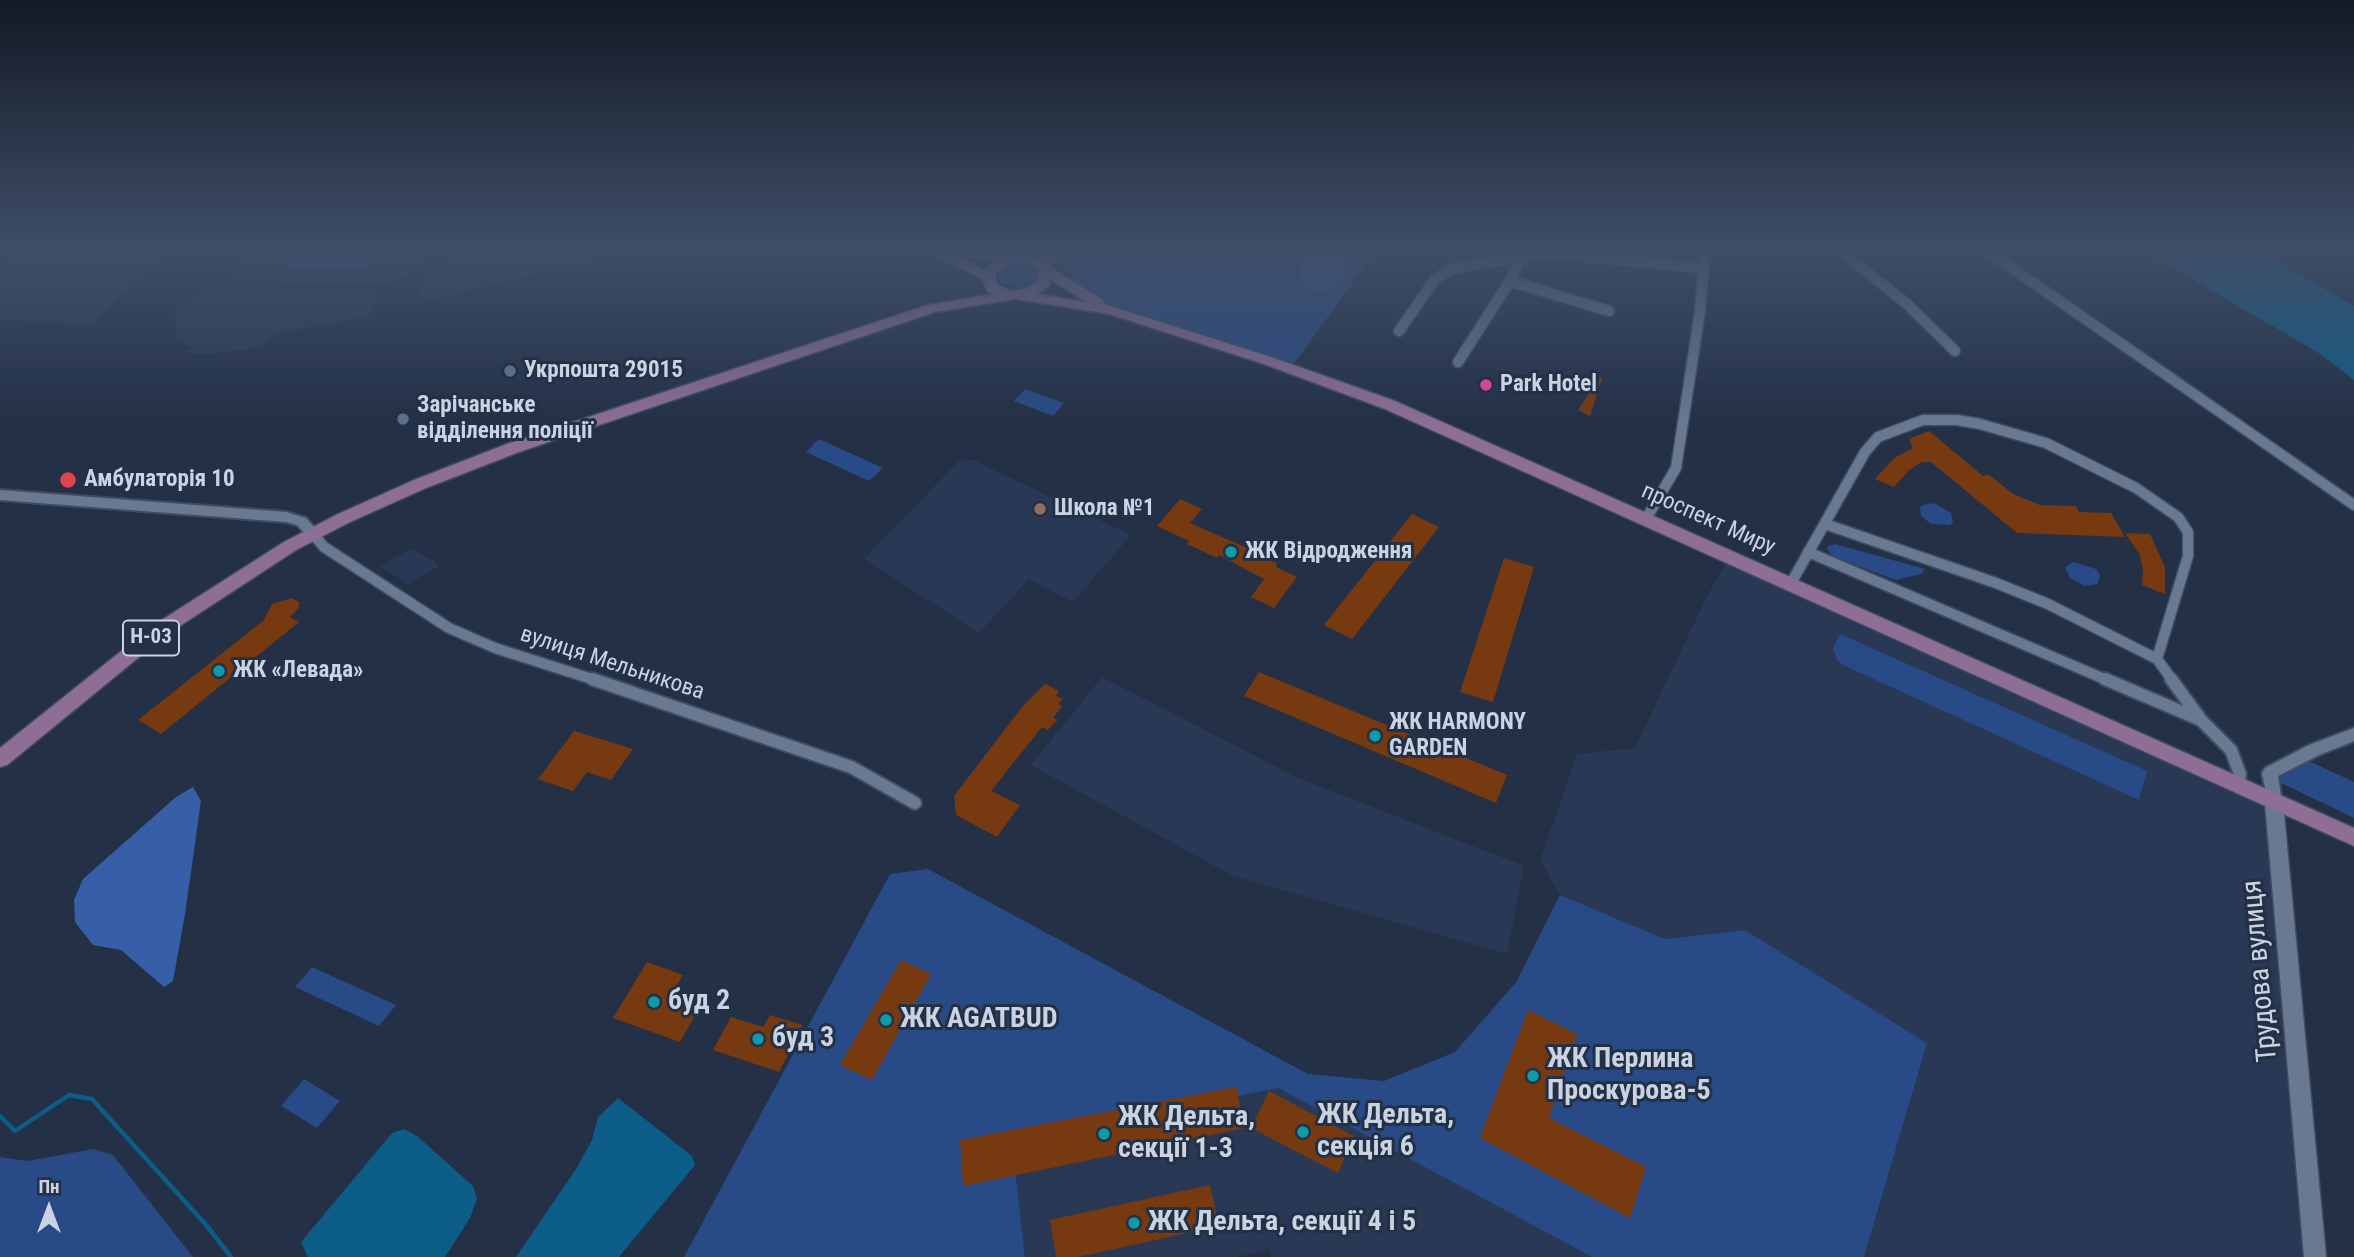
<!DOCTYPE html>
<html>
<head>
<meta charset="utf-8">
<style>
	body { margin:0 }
	#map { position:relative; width:2354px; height:1257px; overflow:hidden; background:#233046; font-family:"Roboto Condensed",sans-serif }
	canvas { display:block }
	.north { position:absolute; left:14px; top:1173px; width:70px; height:70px; -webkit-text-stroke:5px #233046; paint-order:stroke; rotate:0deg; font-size:19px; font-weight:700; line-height:28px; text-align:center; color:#cad3e1 }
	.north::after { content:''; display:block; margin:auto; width:24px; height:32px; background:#cad3e1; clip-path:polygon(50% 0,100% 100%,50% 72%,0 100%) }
</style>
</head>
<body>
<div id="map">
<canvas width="2354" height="1257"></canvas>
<div class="north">Пн</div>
</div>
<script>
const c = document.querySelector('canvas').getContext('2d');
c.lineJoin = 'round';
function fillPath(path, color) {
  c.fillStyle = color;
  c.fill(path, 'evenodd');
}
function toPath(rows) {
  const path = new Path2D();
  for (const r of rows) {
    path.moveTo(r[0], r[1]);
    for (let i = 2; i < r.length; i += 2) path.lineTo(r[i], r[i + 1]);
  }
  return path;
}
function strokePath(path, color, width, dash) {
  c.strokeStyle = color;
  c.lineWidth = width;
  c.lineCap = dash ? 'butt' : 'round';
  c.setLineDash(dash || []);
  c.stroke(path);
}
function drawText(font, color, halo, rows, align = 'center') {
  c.font = font + ' "Roboto Condensed",sans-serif';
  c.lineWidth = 6;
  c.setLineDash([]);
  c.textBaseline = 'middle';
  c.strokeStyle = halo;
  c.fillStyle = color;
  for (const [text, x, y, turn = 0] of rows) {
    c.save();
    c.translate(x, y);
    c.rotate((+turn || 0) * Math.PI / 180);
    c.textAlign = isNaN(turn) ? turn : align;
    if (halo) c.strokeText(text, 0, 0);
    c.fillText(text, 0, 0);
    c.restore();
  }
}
fillPath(toPath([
	[33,250,166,250,92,325,0,319,0,263],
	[250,250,429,250,414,274,408,274,391,284,225,281],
	[461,250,609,250,598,259,431,300,421,298,418,291,426,272,443,272],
	[214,287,380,289,368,317,281,332,256,348,200,355,186,352,191,346,181,345,185,340,173,338,177,333,175,309,192,295],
	[966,460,973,460,1131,535,1073,602,1029,579,979,633,864,559,958,462],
	[411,549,435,561,438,567,408,584,380,566],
	[1728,561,2268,805,2307,1257,1864,1257,1927,1043,1745,930,1665,939,1560,895,1540,860,1577,754,1635,748,1707,596],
	[1102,677,1298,778,1524,866,1507,954,1233,876,1031,765],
	[1278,1088,1592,1257,1271,1257,1269,1250,1236,1257,1025,1257,1012,1142]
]), '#293955');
fillPath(toPath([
	[297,250,378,250,367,267,285,267],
	[1065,250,1377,250,1292,366,1113,307,1084,292,1069,276,1063,263],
	[1014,264,1026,265,1035,270,1037,278,1035,282,1018,288,1001,284,998,276,999,272],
	[1025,389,1064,403,1053,416,1014,401],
	[819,439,883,468,869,481,806,452],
	[1934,503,1951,513,1953,522,1950,525,1931,524,1921,516,1920,508,1923,505],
	[1835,544,1925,569,1921,574,1896,580,1833,557,1827,549,1828,546],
	[2074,562,2096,569,2100,575,2098,584,2085,586,2070,578,2065,567],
	[1840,634,2147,771,2139,800,1843,665,1837,660,1833,648],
	[2309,761,2354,782,2354,818,2277,781,2277,777],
	[928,869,1308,1074,1384,1081,1455,1052,1517,981,1560,895,1665,939,1745,930,1927,1043,1864,1257,1592,1257,1278,1088,1012,1142,1025,1257,684,1257,890,874],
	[312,967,396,1005,379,1026,295,987],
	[304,1079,340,1101,317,1128,281,1106],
	[93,1149,113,1155,193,1257,0,1257,0,1157,27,1161]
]), '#284a86');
fillPath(toPath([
	[1294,250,1360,250,1334,288,1316,292,1305,286],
	[193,787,201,801,185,914,173,981,164,987,121,950,93,945,75,922,74,900,83,879,176,797]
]), '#365fa8');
fillPath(toPath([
	[2142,250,2258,250,2354,306,2354,380,2319,353],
	[618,1098,692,1156,695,1165,619,1257,516,1257,576,1169,592,1140,598,1117],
	[404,1129,417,1136,473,1186,477,1199,470,1218,445,1257,308,1257,301,1242,392,1133]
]), '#0d5d89');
strokePath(toPath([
	[0,1116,15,1131,69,1095,92,1099,207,1226,231,1257]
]), '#0d5d89', 4.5);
fillPath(toPath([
	[1600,377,1602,378,1590,416,1578,410],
	[1929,431,1983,476,1988,474,2013,494,2040,505,2076,506,2079,512,2111,513,2125,537,2017,533,1931,462,1922,462,1909,470,1894,487,1875,479,1894,458,1913,448,1909,439],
	[1180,499,1202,509,1190,523,1270,558,1269,560,1277,563,1276,567,1297,577,1274,608,1251,597,1264,579,1219,555,1217,558,1187,544,1189,541,1157,526],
	[1412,514,1439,527,1352,639,1324,625],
	[2125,533,2150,534,2165,567,2165,594,2142,585,2143,571,2140,555],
	[1504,558,1534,567,1493,702,1460,692],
	[292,598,299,602,298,609,290,617,299,622,161,734,138,720,264,620,272,604],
	[1259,672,1507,775,1496,803,1244,696],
	[1045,684,1059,691,1056,696,1063,699,1058,704,1062,706,1053,718,1057,720,1048,730,1042,727,991,791,1020,805,997,837,956,815,954,796,1022,707],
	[574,731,633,749,611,780,587,772,573,791,538,779],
	[901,960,931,974,872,1080,840,1065],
	[647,962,683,975,670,997,700,1007,680,1042,613,1018],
	[1528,1010,1577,1034,1549,1118,1646,1167,1630,1218,1480,1138],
	[770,1015,803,1025,779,1072,713,1050,731,1017,763,1027],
	[1236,1087,1245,1128,963,1186,960,1140],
	[1269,1091,1354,1136,1338,1173,1251,1128],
	[1210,1185,1219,1226,1078,1257,1056,1257,1050,1220]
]), '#77390f');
const minorFar1 = toPath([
	[1840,250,1908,305,1955,351],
	[1986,250,2354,505],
	[1510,281,1609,311],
	[1399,331,1435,279,1453,268,1548,253,1703,268],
	[1458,362,1510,281,1521,257],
	[1646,519,1676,468,1700,311,1705,250],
	[1825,524,1996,583,2048,604,2157,659,2173,681],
	[313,534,324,547,449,628,495,648,598,681],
	[1808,552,2109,681],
	[1790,585,1865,452,1878,437,1923,420,1957,420,1980,424,2046,443,2136,488,2178,517,2188,532,2188,556,2157,659]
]);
const minor = toPath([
	[592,679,851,767,915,803],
	[2105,679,2201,720,2231,750,2240,774,2238,787],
	[2171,679,2199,717]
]);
const tertiary = toPath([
	[0,490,286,512,306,518,320,534,318,537,308,537,297,525,286,522,0,500,0,490],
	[2354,728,2354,741,2319,755,2278,776,2282,803,2279,808,2274,810,2269,808,2262,773,2265,768,2309,745,2354,728]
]);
const secondary = toPath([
	[2274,795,2280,798,2283,803,2326,1257,2304,1257,2265,803,2268,798,2274,795]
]);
const primary = toPath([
	[924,250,979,250,1023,255,1041,260,1047,250,1061,250,1050,267,1103,300,1104,304,1274,358,1395,401,2354,828,2354,846,1385,409,1264,364,1109,314,1016,299,935,312,519,452,426,488,348,523,296,550,166,635,7,765,0,767,0,748,154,625,284,542,336,515,414,480,507,444,928,305,994,294,987,291,982,279,924,250],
	[950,254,951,254,995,261,984,270,950,254],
	[1022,263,1035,267,1039,272,1037,281,1025,289,1012,291,997,285,995,274,1008,265,1022,263],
	[1051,280,1086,302,1037,294,1049,286,1051,280]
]);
strokePath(minorFar1, '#414c5f', 13);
strokePath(minor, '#414c5f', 16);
strokePath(tertiary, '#414c5f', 4);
strokePath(secondary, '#414c5f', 3);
strokePath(primary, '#414c5f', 3);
strokePath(minorFar1, '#697992', 10);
strokePath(minor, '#697992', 12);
fillPath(tertiary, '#697992');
fillPath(secondary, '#697992');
fillPath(primary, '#8f6e96');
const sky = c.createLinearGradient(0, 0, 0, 426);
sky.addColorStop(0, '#131a26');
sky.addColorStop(0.59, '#3f4e68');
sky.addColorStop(1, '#3f4e6800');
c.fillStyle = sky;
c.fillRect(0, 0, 2354, 426);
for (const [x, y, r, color] of [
	[510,371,7,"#5c6f8a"],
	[1486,385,7,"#d1479c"],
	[403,419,7,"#5c6f8a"],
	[68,480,9,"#e0444e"],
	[1040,509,7,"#8d6e63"],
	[1231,552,7,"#0f9aa8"],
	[219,671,7,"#0f9aa8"],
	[1375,736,7,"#0f9aa8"],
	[654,1002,7,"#0f9aa8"],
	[886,1020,7,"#0f9aa8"],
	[758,1039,7,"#0f9aa8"],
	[1533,1076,7,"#0f9aa8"],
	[1303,1132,7,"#0f9aa8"],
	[1104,1134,7,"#0f9aa8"],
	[1134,1223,7,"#0f9aa8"]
]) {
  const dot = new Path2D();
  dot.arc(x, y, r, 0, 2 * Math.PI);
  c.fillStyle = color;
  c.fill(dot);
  strokePath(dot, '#233046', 2.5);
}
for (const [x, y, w] of [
	[151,638,56]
]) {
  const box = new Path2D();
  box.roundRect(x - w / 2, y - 17.5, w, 35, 5);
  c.fillStyle = '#233046';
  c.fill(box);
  strokePath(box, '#cad3e1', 2);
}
drawText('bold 21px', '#cad3e1', null, [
	["Н-03",151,638]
]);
drawText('bold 23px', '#cad3e1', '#233046', [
	["Укрпошта 29015",524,371],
	["Park Hotel",1500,385],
	["Зарічанське",417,406],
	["відділення поліції",417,432],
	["Амбулаторія 10",84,480],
	["Школа №1",1054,509],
	["ЖК Відродження",1245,552],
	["ЖК «Левада»",233,671],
	["ЖК HARMONY",1389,723],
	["GARDEN",1389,749]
], 'left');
drawText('23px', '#cad3e1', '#233046', [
	["проспект Миру",1708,520,24],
	["вулиця Мельникова",612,664,18]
]);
drawText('28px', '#cad3e1', '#233046', [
	["Трудова вулиця",2261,971,-95]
]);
drawText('bold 28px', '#cad3e1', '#233046', [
	["буд 2",668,1002],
	["ЖК AGATBUD",900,1020],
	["буд 3",772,1039],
	["ЖК Перлина",1547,1060],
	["Проскурова-5",1547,1092],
	["ЖК Дельта,",1317,1116],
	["секція 6",1317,1148],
	["ЖК Дельта,",1118,1118],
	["секції 1-3",1118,1150],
	["ЖК Дельта, секції 4 і 5",1148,1223]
], 'left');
</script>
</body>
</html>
